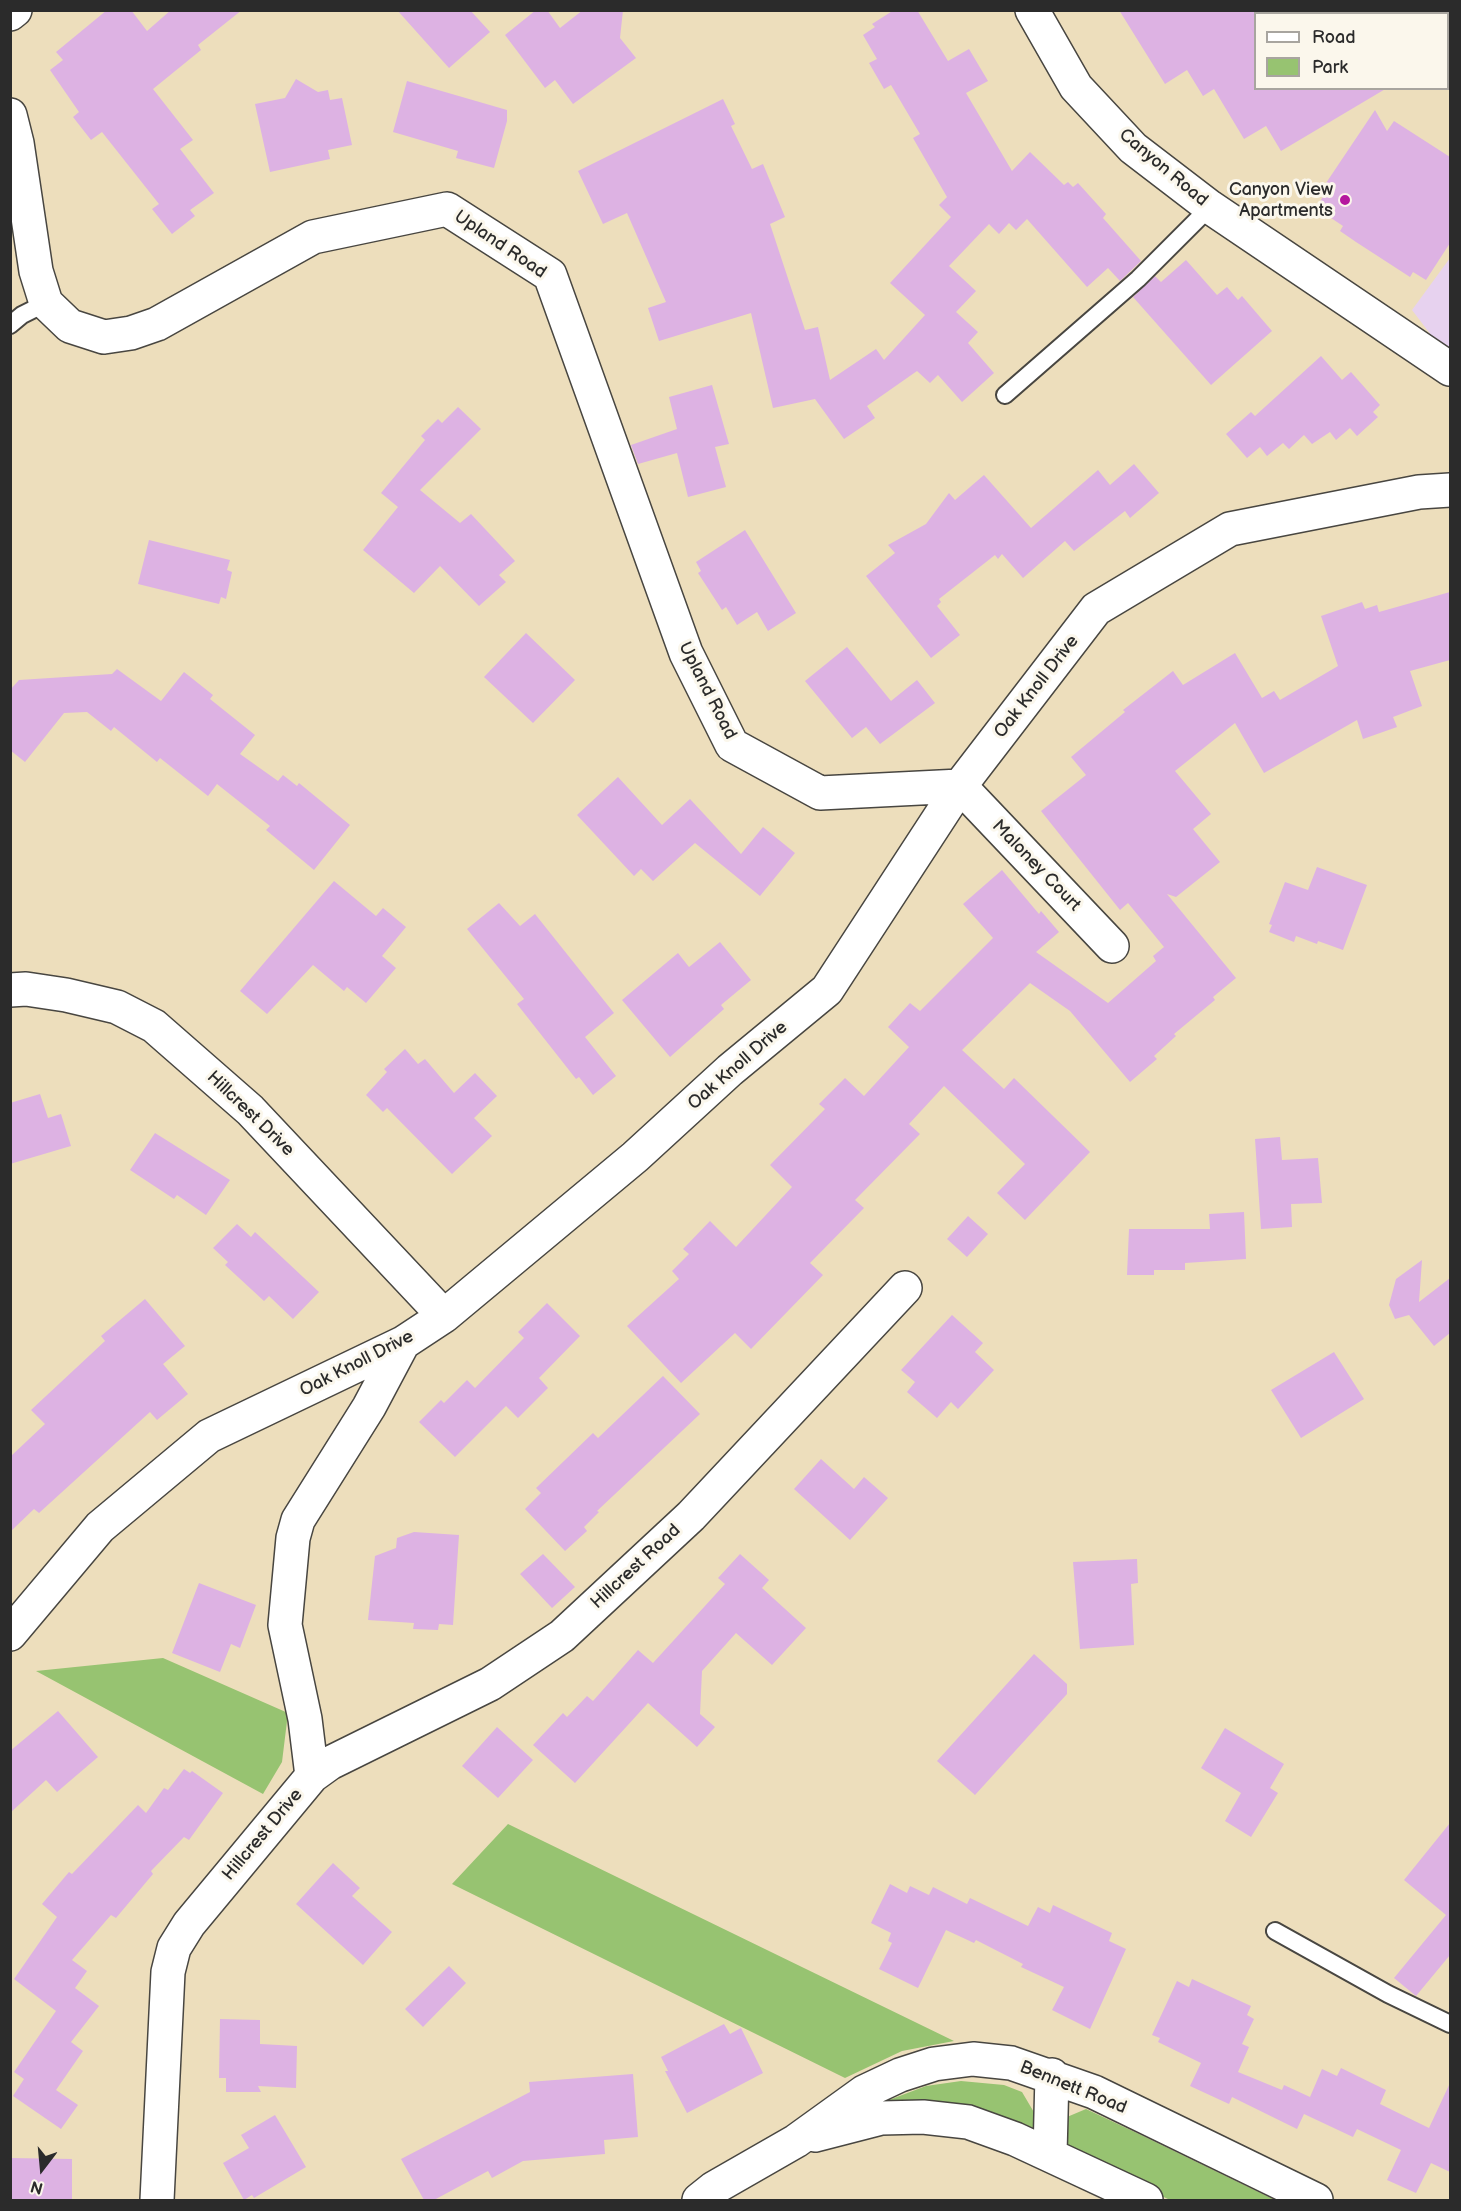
<!DOCTYPE html>
<html>
<head>
<meta charset="utf-8">
<style>
	body { margin:0 }
	#map { position:relative; width:1461px; height:2211px; overflow:hidden; background:#eddebc; font-family:"Balsamiq Sans",sans-serif }
	canvas { display:block }
	.frame { position:absolute; inset:0; border:12px solid #2b2b2b; pointer-events:none }
	.legend { position:absolute; left:1254px; top:12px; width:195px; height:78px; box-sizing:border-box; background:#fbf7ec; border:2px solid #a8a59f; margin:0; padding:8px 10px; list-style:none; font-size:18px; color:#2b2b2b }
	.legend li { display:flex; align-items:center; gap:12px; height:30px }
	.legend b { width:30px; border:2px solid #a8a59f }
	.north { position:absolute; left:12px; top:2139px; width:60px; height:60px; -webkit-text-stroke:4px #fbf7ec; paint-order:stroke; rotate:196deg; font-size:16px; font-weight:700; line-height:24px; text-align:center; color:#2b2b2b }
	.north::after { content:''; display:block; margin:auto; width:21px; height:27px; background:#2b2b2b; clip-path:polygon(50% 0,100% 100%,50% 72%,0 100%) }
</style>
</head>
<body>
<div id="map">
<canvas width="1461" height="2211"></canvas>
<div class="frame"></div>
<ul class="legend">
<li><b style="height:8px;background:#fff"></b>Road</li>
<li><b style="height:16px;background:#97c371"></b>Park</li>
</ul>
<div class="north">N</div>
</div>
<script>
const c = document.querySelector('canvas').getContext('2d');
c.lineJoin = 'round';
function fillPath(path, color) {
  c.fillStyle = color;
  c.fill(path, 'evenodd');
}
function toPath(rows) {
  const path = new Path2D();
  for (const r of rows) {
    path.moveTo(r[0], r[1]);
    for (let i = 2; i < r.length; i += 2) path.lineTo(r[i], r[i + 1]);
  }
  return path;
}
function strokePath(path, color, width, dash) {
  c.strokeStyle = color;
  c.lineWidth = width;
  c.lineCap = dash ? 'butt' : 'round';
  c.setLineDash(dash || []);
  c.stroke(path);
}
function drawText(font, color, halo, rows, align = 'center') {
  c.font = font + ' "Balsamiq Sans",sans-serif';
  c.lineWidth = 6;
  c.setLineDash([]);
  c.textBaseline = 'middle';
  c.strokeStyle = halo;
  c.fillStyle = color;
  for (const [text, x, y, turn = 0] of rows) {
    c.save();
    c.translate(x, y);
    c.rotate((+turn || 0) * Math.PI / 180);
    c.textAlign = isNaN(turn) ? turn : align;
    if (halo) c.strokeText(text, 0, 0);
    c.fillText(text, 0, 0);
    c.restore();
  }
}
fillPath(toPath([
	[1450,258,1450,360,1412,310]
]), '#e7d2ef');
fillPath(toPath([
	[163,1658,288,1713,282,1762,263,1794,36,1671],
	[508,1824,954,2041,902,2051,845,2078,452,1884],
	[961,2081,1004,2085,1022,2092,1035,2114,1036,2132,881,2103,926,2086],
	[1086,2109,1139,2134,1275,2200,1170,2200,1074,2154,1065,2146,1067,2117]
]), '#97c371');
fillPath(toPath([
	[107,10,131,10,147,31,171,10,242,10,198,45,201,50,153,89,193,140,180,149,214,193,190,210,195,216,172,234,152,209,159,204,102,132,91,140,73,117,79,112,50,70,63,60,56,52],
	[397,10,470,10,490,32,449,68],
	[536,10,547,10,560,28,583,10,623,10,620,38,636,58,573,104,555,80,545,88,505,35],
	[894,10,917,10,948,61,969,49,988,81,966,93,1012,171,1030,152,1064,185,1068,182,1073,187,1078,183,1106,214,1103,218,1141,261,1120,281,1108,268,1087,287,1027,219,1016,230,1009,223,999,234,989,224,949,266,976,291,956,312,978,332,968,343,994,373,962,402,938,375,930,383,917,371,867,406,875,418,844,439,815,399,773,408,751,313,659,341,648,308,666,302,627,213,603,224,578,171,723,99,735,124,731,126,752,169,763,164,785,217,770,224,805,330,818,327,830,380,876,349,884,360,925,315,890,283,951,217,939,205,947,197,913,138,920,134,891,85,884,89,869,63,877,59,863,35,875,27,872,24],
	[1119,10,1256,10,1256,88,1387,88,1281,151,1266,126,1244,139,1214,89,1203,96,1187,70,1165,84],
	[296,79,318,92,328,90,330,100,342,98,352,145,328,150,330,159,270,172,255,104,285,98],
	[407,81,507,110,507,121,494,168,456,158,458,151,393,132],
	[1375,110,1387,131,1394,121,1450,157,1450,243,1426,280,1413,272,1410,277,1356,242,1340,231,1343,226,1316,208,1324,195,1320,192],
	[1186,260,1217,295,1227,287,1238,300,1242,296,1272,331,1211,385,1133,297,1155,276,1161,282],
	[1321,356,1342,380,1351,372,1380,405,1373,412,1378,417,1357,436,1350,428,1336,440,1330,432,1312,444,1304,435,1289,449,1283,443,1267,456,1260,447,1247,458,1226,434,1251,412,1255,416],
	[712,385,729,444,715,447,726,487,688,497,677,453,638,464,631,445,677,429,669,397],
	[458,407,481,429,420,490,460,523,471,514,515,561,499,575,506,582,479,606,440,566,414,593,363,550,398,507,381,493,425,440,421,436,438,419,442,423],
	[1134,464,1159,493,1130,518,1125,511,1074,551,1065,541,1023,578,1002,554,998,559,995,555,939,599,941,602,937,606,960,635,931,658,866,576,895,553,888,545,926,524,949,493,955,500,984,475,1031,528,1098,470,1110,485],
	[745,530,796,613,768,631,757,612,737,625,726,607,722,610,698,573,701,571,696,562],
	[149,540,230,560,227,570,232,572,226,599,221,597,219,604,138,584],
	[1450,592,1450,660,1410,671,1422,706,1393,717,1397,727,1363,739,1357,720,1264,773,1235,723,1175,771,1211,814,1193,829,1220,862,1176,897,1167,894,1236,978,1213,997,1215,1000,1174,1034,1176,1036,1154,1056,1157,1059,1130,1082,1070,1011,1030,983,962,1050,1004,1089,1014,1078,1090,1152,1025,1220,997,1193,1025,1164,944,1086,909,1124,920,1134,855,1200,864,1208,810,1263,823,1275,751,1349,735,1333,681,1383,627,1326,679,1279,672,1271,689,1254,683,1249,710,1221,736,1247,792,1187,770,1165,825,1109,819,1104,845,1078,864,1096,909,1047,888,1027,910,1003,920,1011,993,938,963,904,1002,870,1039,914,1041,911,1059,932,1036,952,1108,1003,1156,961,1153,956,1164,947,1128,903,1120,910,1041,811,1086,775,1071,757,1125,712,1123,710,1173,671,1183,685,1235,653,1262,698,1274,691,1280,700,1338,666,1321,616,1362,602,1365,609,1377,605,1379,612],
	[526,633,575,680,533,723,484,677],
	[847,647,891,701,917,680,935,703,880,744,866,727,852,738,805,681],
	[117,669,161,701,184,672,213,695,210,699,255,735,240,754,278,781,283,775,297,786,299,783,350,825,314,870,266,830,270,826,217,784,208,796,160,758,157,762,114,727,111,731,87,712,64,713,25,762,10,750,10,690,19,680,112,674],
	[618,777,662,825,690,799,741,854,763,827,795,853,760,896,695,843,653,881,641,869,634,876,577,815],
	[1317,867,1367,885,1343,950,1318,941,1317,944,1296,936,1294,942,1269,932,1272,925,1269,924,1285,882,1308,890],
	[334,881,376,916,383,908,406,927,382,956,396,968,366,1003,347,987,344,991,313,965,267,1014,240,991],
	[499,903,520,926,535,914,614,1013,585,1037,616,1076,593,1095,579,1077,576,1079,517,1004,524,999,467,929],
	[720,942,751,980,721,1005,724,1009,670,1057,622,1000,678,953,689,967],
	[405,1049,418,1064,425,1059,454,1093,475,1073,497,1096,474,1118,492,1136,452,1174,387,1108,383,1112,366,1095,387,1072,384,1069],
	[40,1094,48,1118,61,1114,71,1146,10,1164,10,1103],
	[155,1133,230,1180,206,1215,177,1195,174,1199,130,1170],
	[1280,1137,1282,1160,1318,1158,1322,1203,1291,1204,1292,1227,1261,1229,1255,1139],
	[1244,1212,1246,1259,1185,1263,1185,1270,1154,1270,1154,1275,1127,1275,1129,1229,1210,1229,1209,1214],
	[968,1216,988,1234,967,1257,947,1239],
	[237,1224,251,1237,255,1232,319,1292,293,1319,269,1296,264,1301,225,1265,228,1262,213,1248],
	[1422,1260,1419,1302,1450,1278,1450,1333,1434,1346,1409,1315,1395,1319,1389,1305,1396,1279],
	[145,1299,185,1346,163,1364,188,1394,157,1420,150,1412,39,1513,34,1509,10,1532,10,1457,45,1424,31,1410,105,1341,101,1336],
	[547,1303,580,1336,539,1378,548,1388,518,1418,506,1406,455,1457,419,1422,441,1400,444,1403,467,1380,475,1388,524,1338,518,1332],
	[952,1315,983,1343,975,1352,994,1370,958,1409,951,1402,937,1418,907,1392,915,1382,901,1370],
	[1334,1352,1364,1399,1301,1438,1271,1390],
	[663,1376,700,1414,597,1511,599,1512,584,1527,587,1531,565,1551,525,1509,541,1493,536,1488,593,1433,598,1438],
	[821,1459,854,1489,864,1477,888,1498,850,1540,794,1489],
	[414,1532,459,1535,453,1625,439,1624,438,1630,413,1629,414,1623,368,1620,375,1556,396,1548,397,1538],
	[543,1554,575,1587,552,1608,520,1574],
	[740,1554,769,1580,762,1588,806,1628,772,1665,736,1633,702,1671,700,1714,715,1727,697,1747,648,1703,575,1783,533,1745,563,1713,567,1717,587,1696,593,1701,638,1650,653,1663,725,1584,718,1578],
	[1137,1559,1138,1583,1131,1584,1134,1645,1080,1649,1073,1562],
	[199,1583,256,1605,240,1648,231,1644,220,1672,172,1653],
	[1034,1654,1067,1684,1067,1694,975,1795,937,1761],
	[58,1711,98,1757,57,1792,46,1780,10,1813,10,1751],
	[497,1727,533,1760,498,1798,462,1766],
	[1225,1728,1284,1764,1270,1788,1278,1793,1251,1837,1225,1821,1241,1793,1201,1768],
	[184,1769,190,1773,192,1771,223,1793,189,1840,184,1837,151,1871,153,1874,116,1918,111,1915,72,1960,87,1971,75,1988,99,2006,71,2042,83,2051,56,2090,78,2105,61,2129,13,2096,24,2079,14,2072,56,2011,14,1979,57,1917,42,1904,69,1872,72,1874,138,1805,146,1813,164,1788,168,1790],
	[1450,1823,1450,1955,1416,1996,1394,1978,1446,1915,1404,1880],
	[333,1863,360,1888,352,1896,392,1932,363,1965,296,1904],
	[890,1884,907,1893,910,1886,929,1895,933,1887,967,1904,970,1898,1028,1926,1038,1907,1050,1913,1053,1905,1112,1933,1109,1941,1126,1949,1090,2029,1052,2010,1064,1987,1021,1967,1023,1964,976,1940,974,1943,946,1930,918,1988,879,1969,892,1943,888,1941,891,1933,871,1923],
	[449,1966,466,1983,423,2027,405,2009],
	[1192,1979,1251,2006,1247,2015,1254,2019,1242,2044,1249,2047,1238,2072,1282,2090,1284,2085,1310,2097,1322,2069,1337,2076,1341,2068,1386,2090,1380,2104,1429,2128,1450,2083,1450,2172,1431,2163,1416,2193,1387,2180,1401,2150,1357,2129,1353,2137,1304,2114,1297,2129,1232,2097,1229,2104,1190,2086,1201,2063,1158,2042,1160,2038,1152,2035,1177,1981,1189,1987],
	[220,2019,260,2020,260,2044,297,2046,296,2088,258,2086,261,2092,226,2092,226,2078,219,2078],
	[724,2024,730,2034,741,2028,763,2073,687,2113,665,2071,668,2071,661,2057],
	[633,2074,638,2137,604,2140,605,2154,523,2161,492,2178,488,2171,434,2200,424,2200,401,2159,530,2092,529,2082],
	[275,2115,306,2167,254,2198,252,2195,244,2200,223,2163,249,2148,241,2135],
	[10,2158,72,2159,72,2200,10,2200]
]), '#ddb2e3');
const lane = toPath([
	[10,325,22,315,46,303],
	[1005,395,1138,279,1210,207],
	[1275,1931,1388,1994,1450,2024]
]);
const street = toPath([
	[1032,10,1076,87,1133,148,1210,207,1450,369],
	[10,14,15,10],
	[10,115,17,143,36,271,46,303,70,326,104,337,131,333,157,324,313,237,447,209,550,275,686,653,732,745,820,793,960,786,1112,946],
	[10,990,26,989,66,995,117,1007,154,1026,250,1110,444,1316],
	[10,1634,100,1527,209,1436,403,1343,444,1316,635,1157,730,1070,827,990,960,786,1096,609,1230,529,1419,492,1450,490],
	[312,1776,330,1763,490,1684,562,1636,691,1516,905,1288],
	[815,2135,881,2118,923,2117,968,2122,1015,2139,1146,2200],
	[1050,2154,1052,2075],
	[157,2200,168,1972,174,1948,189,1924,312,1776,305,1719,285,1625,293,1538,298,1520,369,1407,403,1343],
	[699,2200,714,2188,796,2141,864,2092,900,2075,934,2064,973,2059,1011,2063,1094,2092,1316,2200]
]);
strokePath(lane, '#484641', 20);
strokePath(street, '#484641', 36);
strokePath(lane, '#fff', 16);
strokePath(street, '#fff', 33);
for (const [x, y, r, color] of [
	[1345,200,6,"#b5179e"]
]) {
  const dot = new Path2D();
  dot.arc(x, y, r, 0, 2 * Math.PI);
  c.fillStyle = color;
  c.fill(dot);
  strokePath(dot, '#fbf7ec', 2);
}
drawText('18px', '#2b2b2b', '#fbf7ec', [
	["Canyon Road",1163,168,40],
	["Upland Road",500,245,34],
	["Oak Knoll Drive",1037,687,-52],
	["Upland Road",707,691,63],
	["Maloney Court",1036,866,46],
	["Oak Knoll Drive",738,1066,-41],
	["Hillcrest Drive",250,1114,44],
	["Oak Knoll Drive",357,1364,-27],
	["Hillcrest Road",636,1567,-43],
	["Hillcrest Drive",263,1835,-50],
	["Bennett Road",1073,2088,22]
]);
drawText('18px', '#2b2b2b', '#fbf7ec', [
	["Canyon View",1333,190],
	["Apartments",1333,211]
], 'right');
</script>
</body>
</html>
